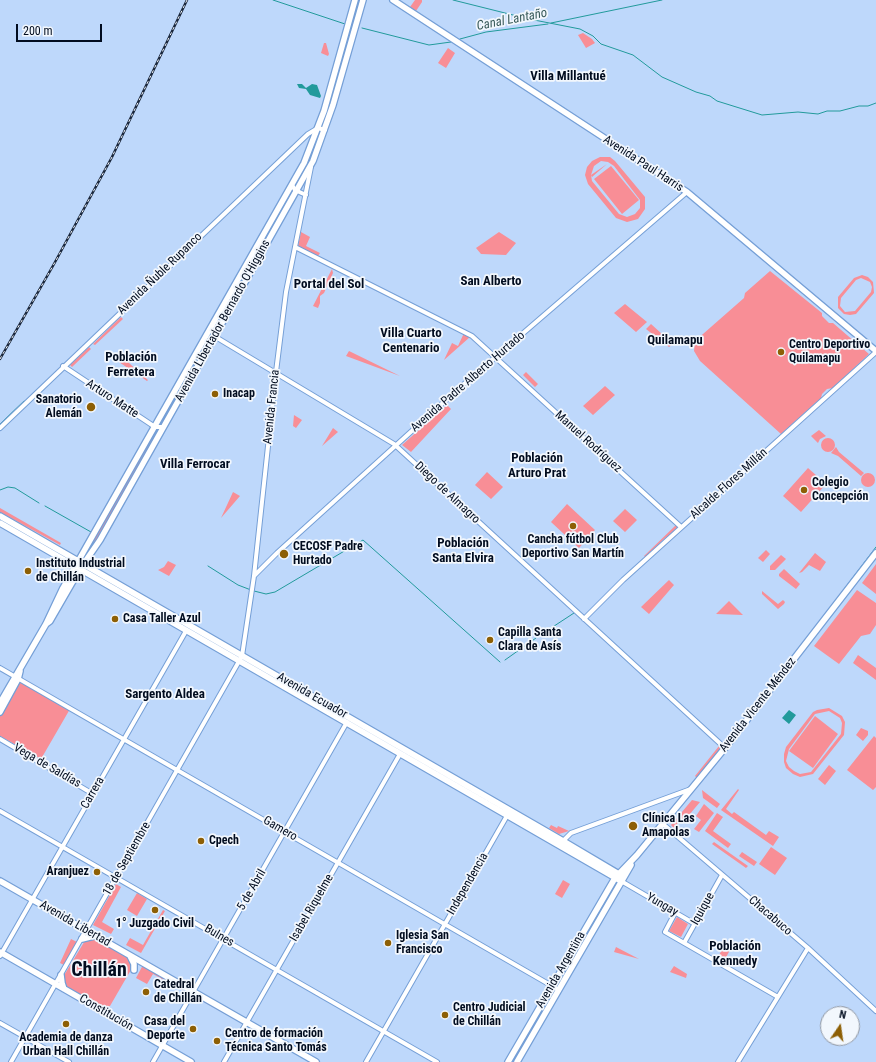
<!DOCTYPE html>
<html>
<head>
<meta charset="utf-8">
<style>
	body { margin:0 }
	#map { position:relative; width:876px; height:1062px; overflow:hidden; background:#bed8fb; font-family:"Roboto Condensed",sans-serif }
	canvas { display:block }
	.north { position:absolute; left:820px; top:1006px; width:40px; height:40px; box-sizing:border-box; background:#f2f7fd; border:1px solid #9299a4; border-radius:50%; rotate:13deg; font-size:11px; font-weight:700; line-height:16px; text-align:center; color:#010c1f }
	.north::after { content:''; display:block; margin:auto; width:14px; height:18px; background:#8d5f05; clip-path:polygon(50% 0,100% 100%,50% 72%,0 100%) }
	.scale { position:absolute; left:16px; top:24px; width:86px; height:18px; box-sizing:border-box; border:2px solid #010c1f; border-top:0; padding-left:5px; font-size:12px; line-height:14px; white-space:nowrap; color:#010c1f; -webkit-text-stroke:3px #f2f7fd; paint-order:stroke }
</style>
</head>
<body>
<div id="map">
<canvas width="876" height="1062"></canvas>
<div class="north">N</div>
<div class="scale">200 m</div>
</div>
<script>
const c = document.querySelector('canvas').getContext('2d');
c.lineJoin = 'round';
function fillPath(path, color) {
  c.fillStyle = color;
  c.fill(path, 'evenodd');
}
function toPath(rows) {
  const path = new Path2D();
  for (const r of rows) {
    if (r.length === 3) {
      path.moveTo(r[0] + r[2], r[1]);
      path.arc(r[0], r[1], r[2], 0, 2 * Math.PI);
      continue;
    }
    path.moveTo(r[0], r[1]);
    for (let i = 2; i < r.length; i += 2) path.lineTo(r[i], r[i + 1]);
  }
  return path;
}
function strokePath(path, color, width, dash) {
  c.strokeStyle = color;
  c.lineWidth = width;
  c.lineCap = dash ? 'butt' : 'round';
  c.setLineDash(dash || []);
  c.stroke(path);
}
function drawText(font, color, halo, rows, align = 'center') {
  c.font = font + ' "Roboto Condensed",sans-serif';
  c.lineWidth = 3.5;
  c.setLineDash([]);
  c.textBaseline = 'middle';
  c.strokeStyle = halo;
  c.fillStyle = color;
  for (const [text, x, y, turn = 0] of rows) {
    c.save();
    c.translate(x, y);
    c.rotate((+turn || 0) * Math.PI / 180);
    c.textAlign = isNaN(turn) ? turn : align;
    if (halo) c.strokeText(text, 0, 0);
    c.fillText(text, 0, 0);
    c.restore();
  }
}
fillPath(toPath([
	[358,0,361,0,342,63,341,61],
	[415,0,422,0,422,2,416,11,410,7],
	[583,33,592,39,595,43,586,48,578,35],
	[324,43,326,43,329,54,328,56,321,53],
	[448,48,455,53,446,68,438,63],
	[338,75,340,75,324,124,323,121],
	[319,133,322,133,311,160,98,538,86,556,84,555,294,187],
	[600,157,610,157,615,161,645,197,645,209,638,219,627,222,616,218,588,184,585,175,587,167,592,161],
	[601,161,608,162,614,166,640,200,640,208,635,214,627,217,619,214,592,181,591,175,592,177,607,164,591,175,594,166],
	[611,166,639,200,622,214,594,179],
	[301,232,310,237,306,246,320,253,318,256,298,246],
	[499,232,516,243,506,255,481,254,476,248],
	[332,269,333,273,324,293,320,296,320,303,318,308,313,306],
	[770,271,822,313,822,316,829,323,833,323,869,354,833,388,827,389,822,394,821,398,781,434,700,361,694,351,695,341,744,298,745,293],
	[862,275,868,277,873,282,874,293,856,314,850,315,844,314,838,308,838,297,854,278],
	[861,278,870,282,872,287,871,292,855,311,845,312,840,306,841,298,856,280],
	[625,304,647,322,636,332,614,313],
	[121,317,123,319,95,345,93,344],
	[651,324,673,344,669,347,646,329],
	[464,333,470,337,444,360,452,343,458,346],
	[89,347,91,349,72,367,70,365],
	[349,351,400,376,346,356],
	[120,355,148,380,147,381,116,360],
	[526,372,538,384,535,387,523,375],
	[605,386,615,395,593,415,583,406],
	[447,405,451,409,411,452,402,445],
	[294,415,302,420,296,428,293,426],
	[333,428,338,432,322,446],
	[819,430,826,436,820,439,818,443,811,436],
	[828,445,7],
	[836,447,839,452,864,473,861,476,838,456,831,453],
	[808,468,826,484,801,512,783,496],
	[487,472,503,487,491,499,475,485],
	[868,480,7],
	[233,492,240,496,221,518],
	[567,504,595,530,579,548,551,522],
	[0,508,61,543,60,545,0,512],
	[625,509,637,520,625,532,613,521],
	[676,525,679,527,664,539,645,557,644,556],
	[766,550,770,554,763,562,758,558],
	[815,553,826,562,820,571,809,565,802,572,799,573],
	[781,555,786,559,775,570,770,570,770,566],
	[168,561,176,565,169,576,158,570,164,567],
	[876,564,876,594,862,583],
	[784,569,800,584,796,589,779,576,779,574],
	[669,580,674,585,649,614,641,607],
	[857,590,876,603,876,625,870,634,861,636,839,664,814,646],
	[762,591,778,604,783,600,785,602,784,604,778,609,762,594],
	[729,601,743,615,716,614],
	[858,655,876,668,876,680,853,663],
	[20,681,70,709,41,759,0,736,0,716],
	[829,708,842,716,845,722,844,735,813,774,800,777,793,774,786,768,784,762,784,754,786,747,813,712,817,710],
	[829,711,840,718,842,723,841,734,811,772,800,774,794,771,789,767,786,761,789,749,815,714],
	[815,716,838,734,813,768,789,751],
	[861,728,868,731,868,735,863,741,856,735],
	[874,736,876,738,876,787,873,790,847,770],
	[719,746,722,749,698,779,695,776],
	[829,765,836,771,825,785,818,779],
	[738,789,739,790,726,809,732,814,734,812,766,835,769,831,779,837,773,846,721,810],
	[702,790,720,804,717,808,703,798],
	[692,800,700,802,684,821,681,819,674,828,671,825],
	[704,804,714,813,699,832,694,829,701,820,696,816],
	[717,813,723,817,713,831,731,844,728,848,705,831],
	[551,825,557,828,558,826,569,831,559,834,549,828],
	[714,842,748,866,746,868,712,844],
	[771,847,787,858,775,875,759,864],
	[742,852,757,862,754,866,739,856],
	[563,880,570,884,562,898,555,894],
	[616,880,619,882,590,934,586,932],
	[116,884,121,887,102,922,114,929,111,934,93,925],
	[137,893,147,899,137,916,127,910],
	[163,910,165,911,141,953,126,945,130,938,143,945],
	[677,917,688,924,681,937,669,931],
	[584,935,588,937,558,989,554,987],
	[93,937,130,959,132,963,132,968,110,1006,106,1008,65,986,63,977,86,939],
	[71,939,77,942,64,965,60,963],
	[724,946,730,950,724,961,718,957],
	[616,947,639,959,614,952],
	[143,965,190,992,189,994,153,974,147,984,136,978],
	[674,966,687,974,686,978,670,972],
	[552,989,556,992,528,1040,524,1037],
	[196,996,244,1023,243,1024,195,997]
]), '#f88e96');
fillPath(toPath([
	[297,84,302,84,306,88,312,84,317,85,321,96,320,98,310,95,306,89,299,88],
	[789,710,796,715,789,724,782,718]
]), '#229a9b');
strokePath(toPath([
	[273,0,345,24],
	[453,0,529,19,580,29,593,36,601,44,633,55,662,77,696,92,710,96,717,101,762,115,798,112,818,114,827,111,840,111,859,106,868,106,876,103],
	[551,23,662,0],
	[362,28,429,45,451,42],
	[460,39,486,32,548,24],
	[0,424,24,401],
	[0,490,8,487,15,488,39,503],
	[45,506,91,532],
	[208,566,238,585,251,590],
	[254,591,266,594,275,592,363,540,500,662],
	[829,609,876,547],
	[542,634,574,613],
	[505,660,536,638]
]), '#229a9b', 1);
const minor = toPath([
	[292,185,295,190,306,195],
	[295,247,472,336,681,527],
	[214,336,394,444,725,748],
	[63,366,155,427,163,427],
	[0,428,308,134,318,128,325,130],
	[254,576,277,553,456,391,687,192],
	[584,619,623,580,876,352],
	[0,668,559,990],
	[0,739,93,794],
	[0,811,437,1062],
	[663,824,808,948,876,1011],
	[563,841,571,833,691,789],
	[621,881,695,924],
	[675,913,665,932,778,997],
	[684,943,722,875],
	[0,956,186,631],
	[0,1023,69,1062],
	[11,1062,242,656,254,576,276,372,286,292,311,167],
	[153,1062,347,722],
	[224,1062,400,754],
	[366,1062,508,814],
	[738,1062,808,948]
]);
const major = toPath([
	[393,0,687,192,876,351],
	[0,516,563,841,624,877],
	[0,523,621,881],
	[46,624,50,621,80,569,100,540,313,161,333,105,363,0],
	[0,703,46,624,63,588,304,163,324,111,355,0],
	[0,712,18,679,20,671],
	[0,881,316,1062],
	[82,939,94,936],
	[0,952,191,1062],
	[130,956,134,964,134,970],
	[61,975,62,983,64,989],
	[508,1062,615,878,637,855,725,748,876,553],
	[517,1062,631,865]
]);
strokePath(minor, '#759fd6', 6);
strokePath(major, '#759fd6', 8);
strokePath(minor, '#fff', 4);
strokePath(major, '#fff', 5.5);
const rail = toPath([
	[0,359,54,264,112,157,187,0]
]);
strokePath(rail, '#19263b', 2.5);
strokePath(rail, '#f2f7fd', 1, [3]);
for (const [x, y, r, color] of [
	[781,352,4,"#8d5f05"],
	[215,394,4,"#8d5f05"],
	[91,407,5,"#8d5f05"],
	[804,490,4,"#8d5f05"],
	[573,526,4,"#8d5f05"],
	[284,554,5,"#8d5f05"],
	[28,571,4,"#8d5f05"],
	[115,619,4,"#8d5f05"],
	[490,640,4,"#8d5f05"],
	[633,826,5,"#8d5f05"],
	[201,841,4,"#8d5f05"],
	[97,872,4,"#8d5f05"],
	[155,910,4,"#8d5f05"],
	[388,943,4,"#8d5f05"],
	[146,992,4,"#8d5f05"],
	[445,1015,4,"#8d5f05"],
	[66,1024,4,"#8d5f05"],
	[193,1029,4,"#8d5f05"],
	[217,1041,4,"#8d5f05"]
]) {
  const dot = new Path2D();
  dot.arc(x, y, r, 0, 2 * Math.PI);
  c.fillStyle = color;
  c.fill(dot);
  strokePath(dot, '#f2f7fd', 1.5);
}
drawText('12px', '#010c1f', '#f2f7fd', [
	["Avenida Paul Harris",643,164,33],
	["Avenida Ñuble Rupanco",160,274,-44],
	["Avenida Libertador Bernardo O'Higgins",223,321,-61],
	["Avenida Padre Alberto Hurtado",468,382,-41],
	["Arturo Matte",112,399,33],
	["Avenida Francia",272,407,-84],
	["Manuel Rodríguez",588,442,42],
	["Alcalde Flores Millán",729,484,-42],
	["Diego de Almagro",447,493,43],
	["Avenida Ecuador",312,696,30],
	["Avenida Vicente Méndez",758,705,-52],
	["Vega de Saldías",47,766,30],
	["Carrera",93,793,-60],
	["Gamero",280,829,30],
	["18 de Septiembre",127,859,-60],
	["Independencia",468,884,-60],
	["5 de Abril",252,890,-60],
	["Yungay",662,905,30],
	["Isabel Riquelme",312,908,-60],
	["Iquique",703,909,-61],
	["Chacabuco",770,916,41],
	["Avenida Libertad",75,924,30],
	["Bulnes",219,936,30],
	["Avenida Argentina",561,970,-60],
	["Constitución",106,1013,30]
]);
drawText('bold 12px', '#010c1f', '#f2f7fd', [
	["Centro Deportivo",789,345],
	["Quilamapu",789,359],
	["Inacap",223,394],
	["Sanatorio",82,400,"right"],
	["Alemán",82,414,"right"],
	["Colegio",812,483],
	["Concepción",812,497],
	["Cancha fútbol Club",573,540,"center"],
	["Deportivo San Martín",573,554,"center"],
	["CECOSF Padre",293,547],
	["Hurtado",293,561],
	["Instituto Industrial",36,564],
	["de Chillán",36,578],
	["Casa Taller Azul",123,619],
	["Capilla Santa",498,633],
	["Clara de Asís",498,647],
	["Clínica Las",642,819],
	["Amapolas",642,833],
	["Cpech",209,841],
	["Aranjuez",89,872,"right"],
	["1° Juzgado Civil",155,924,"center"],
	["Iglesia San",396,936],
	["Francisco",396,950],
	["Catedral",154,985],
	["de Chillán",154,999],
	["Centro Judicial",453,1008],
	["de Chillán",453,1022],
	["Casa del",185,1022,"right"],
	["Deporte",185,1036,"right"],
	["Centro de formación",225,1034],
	["Técnica Santo Tomás",225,1048],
	["Academia de danza",66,1038,"center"],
	["Urban Hall Chillán",66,1052,"center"]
], 'left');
drawText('italic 13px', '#375959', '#f2f7fd', [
	["Canal Lantaño",512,20,-11]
]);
drawText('bold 13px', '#010c1f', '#f2f7fd', [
	["Villa Millantué",568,77],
	["San Alberto",491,282],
	["Portal del Sol",329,285],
	["Villa Cuarto",411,334],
	["Centenario",411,349],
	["Quilamapu",675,341],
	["Población",131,358],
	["Ferretera",131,373],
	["Población",537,459],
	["Arturo Prat",537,474],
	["Villa Ferrocar",195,465],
	["Población",463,544],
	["Santa Elvira",463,559],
	["Sargento Aldea",165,695],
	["Población",735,947],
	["Kennedy",735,962]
]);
drawText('bold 20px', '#010c1f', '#f2f7fd', [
	["Chillán",99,971]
]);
</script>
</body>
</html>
